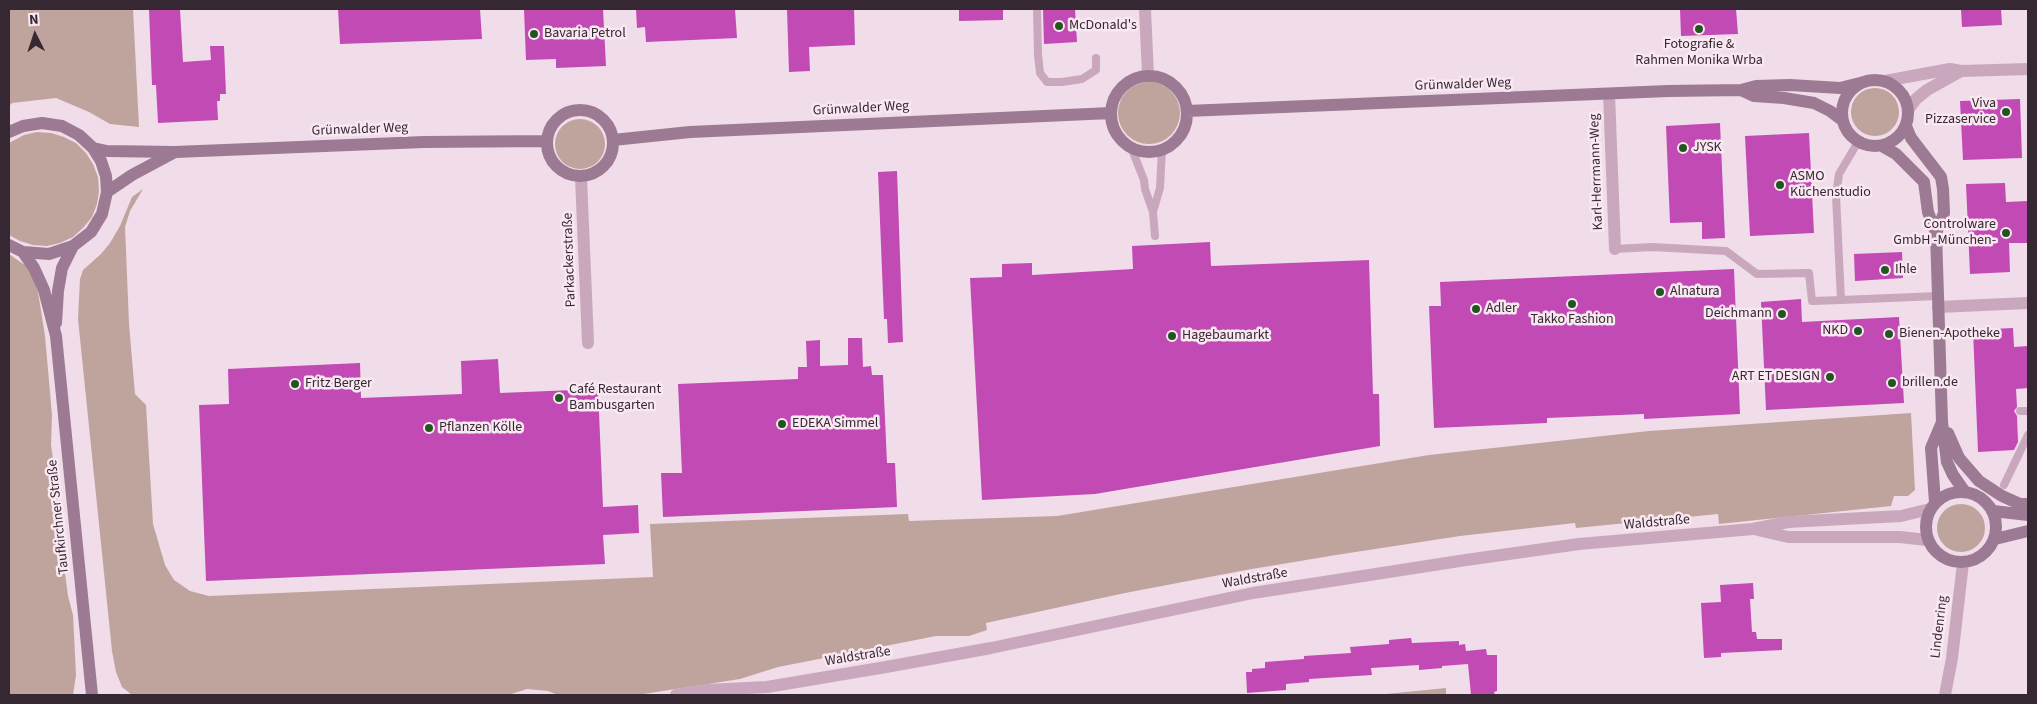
<!DOCTYPE html>
<html>
<head>
<meta charset="utf-8">
<style>
	body { margin:0 }
	#map { position:relative; width:2037px; height:704px; overflow:hidden; background:#f1dce9; font-family:"Source Sans 3",sans-serif }
	canvas { display:block }
	.frame { position:absolute; inset:0; border:10px solid #362833; pointer-events:none }
	.north { position:absolute; left:10px; top:10px; width:50px; height:50px; -webkit-text-stroke:4px #f9e8f2; paint-order:stroke; rotate:356deg; font-size:14px; font-weight:700; line-height:20px; text-align:center; color:#362833 }
	.north::after { content:''; display:block; margin:auto; width:18px; height:22px; background:#362833; clip-path:polygon(50% 0,100% 100%,50% 72%,0 100%) }
</style>
</head>
<body>
<div id="map">
<canvas width="2037" height="704"></canvas>
<div class="frame"></div>
<div class="north">N</div>
</div>
<script>
const c = document.querySelector('canvas').getContext('2d');
c.lineJoin = 'round';
function fillPath(path, color) {
  c.fillStyle = color;
  c.fill(path, 'evenodd');
}
function toPath(rows) {
  const path = new Path2D();
  for (const r of rows) {
    if (r.length === 3) {
      path.moveTo(r[0] + r[2], r[1]);
      path.arc(r[0], r[1], r[2], 0, 2 * Math.PI);
      continue;
    }
    path.moveTo(r[0], r[1]);
    for (let i = 2; i < r.length; i += 2) path.lineTo(r[i], r[i + 1]);
  }
  return path;
}
function strokePath(path, color, width, dash) {
  c.strokeStyle = color;
  c.lineWidth = width;
  c.lineCap = dash ? 'butt' : 'round';
  c.setLineDash(dash || []);
  c.stroke(path);
}
function drawText(font, color, halo, rows, align = 'center') {
  c.font = font + ' "Source Sans 3",sans-serif';
  c.lineWidth = 5;
  c.setLineDash([]);
  c.textBaseline = 'middle';
  c.strokeStyle = halo;
  c.fillStyle = color;
  for (const [text, x, y, turn = 0] of rows) {
    c.save();
    c.translate(x, y);
    c.rotate((+turn || 0) * Math.PI / 180);
    c.textAlign = isNaN(turn) ? turn : align;
    if (halo) c.strokeText(text, 0, 0);
    c.fillText(text, 0, 0);
    c.restore();
  }
}
fillPath(toPath([
	[9,9,133,9,139,127,110,124,89,112,56,98,12,103,9,106],
	[1149,113,31],
	[1875,112,24],
	[580,144,25],
	[37,132,51,133,64,137,76,143,86,153,93,164,98,177,99,191,97,204,92,217,83,228,73,237,60,243,47,246,33,245,20,241,9,235,9,143,24,135],
	[143,189,130,211,125,227,129,324,135,394,146,405,153,524,165,565,174,580,190,591,209,596,653,577,650,524,908,514,909,521,1057,516,1429,455,1649,431,1911,413,1915,490,1908,496,1894,496,1891,506,1719,524,1718,514,1576,528,1575,523,1460,536,1336,555,1246,570,1125,593,986,623,987,630,969,636,936,636,778,667,740,679,637,695,558,695,548,691,527,689,508,695,132,695,122,687,116,672,112,651,78,319,80,279,83,270,101,254,110,243,120,226,132,197],
	[9,254,26,266,33,277,38,292,45,336,52,415,51,445,55,474,59,492,56,506,68,596,73,615,76,675,73,695,9,695],
	[1961,528,24],
	[1446,688,1446,695,1376,695]
]), '#bfa49d');
fillPath(toPath([
	[149,9,180,9,183,62,211,60,210,46,224,46,226,94,220,94,220,101,217,101,218,120,158,123,156,85,152,85],
	[338,9,480,9,482,39,340,44],
	[524,9,603,9,606,66,556,68,556,59,526,60],
	[636,9,735,9,737,38,646,42,645,27,637,28],
	[787,9,854,9,855,45,809,47,810,71,789,72],
	[959,9,1003,9,1003,20,959,21],
	[1043,9,1075,9,1077,42,1044,44],
	[1680,9,1736,9,1738,34,1681,36],
	[1961,9,2001,9,2002,25,1962,27],
	[2020,99,2022,158,1963,160,1960,101],
	[1720,123,1725,238,1702,239,1702,222,1670,223,1666,126],
	[1809,133,1814,233,1750,236,1745,136],
	[897,171,903,342,888,343,887,319,884,319,878,172],
	[2005,183,2006,202,2028,201,2028,243,2009,243,2010,272,1970,274,1966,184],
	[1210,242,1211,266,1369,260,1373,394,1379,394,1380,446,1095,494,982,500,970,278,1002,277,1002,264,1032,263,1032,275,1133,269,1132,246],
	[1902,252,1903,278,1855,281,1854,254],
	[1734,269,1740,414,1644,419,1644,414,1547,418,1547,423,1434,428,1429,306,1441,306,1440,282],
	[1801,299,1802,322,1899,317,1904,403,1766,410,1761,302],
	[2013,328,2014,347,2028,346,2028,388,2016,389,2017,407,2014,411,2017,416,2018,442,2014,450,1978,452,1973,330],
	[848,338,862,338,863,367,871,366,872,375,883,375,887,463,895,463,897,507,663,517,661,473,682,473,678,384,798,379,798,367,807,367,806,341,820,340,820,366,848,365],
	[498,359,500,393,598,389,603,507,638,505,639,533,603,535,605,564,206,581,199,405,229,404,228,369,360,363,361,398,462,394,461,361],
	[1753,583,1754,599,1750,599,1752,632,1756,632,1757,639,1782,639,1782,650,1721,653,1721,657,1704,658,1701,603,1721,602,1720,585],
	[1411,638,1412,643,1459,641,1459,645,1465,644,1466,651,1486,649,1487,655,1497,655,1497,691,1494,692,1495,695,1471,695,1468,664,1442,666,1442,668,1419,670,1419,665,1371,668,1372,675,1309,679,1309,682,1286,684,1286,690,1247,693,1246,672,1252,672,1252,669,1265,668,1265,662,1304,659,1304,656,1351,653,1350,647,1389,644,1389,640]
]), '#c14ab4');
strokePath(toPath([
	[1037,9,1038,55,1040,73,1047,82,1062,82,1082,79,1096,70,1096,58],
	[1858,142,1839,174,1836,196,1841,300,1938,296],
	[1131,147,1144,180,1145,189,1153,212,1155,236],
	[1153,212,1160,188,1162,149],
	[1615,249,1652,247,1726,251,1757,274,1809,273,1812,301,1841,300],
	[2020,411,2028,411],
	[2004,485,2028,435]
]), '#c9a8be', 8);
strokePath(toPath([
	[1145,9,1148,76],
	[1885,81,1950,69,1961,71,2028,69],
	[1609,94,1615,249],
	[1908,110,1916,99,1927,90,1961,71],
	[581,177,588,343],
	[1938,307,2028,303],
	[1758,530,1788,537,1900,537,1927,540],
	[676,695,706,690,767,687,886,667,991,648,1253,593,1466,560,1579,544,1753,529,1788,522,1901,516,1930,509],
	[1945,695,1952,658,1963,563]
]), '#c9a8be', 12);
strokePath(toPath([
	[1149,114,38],
	[1875,113,33],
	[1741,90,1754,96,1784,98,1814,103,1830,111,1842,120],
	[580,143,33],
	[1187,111,1668,91,1741,90,1756,86,1790,85,1840,88,1860,83],
	[1906,126,1911,138,1941,177,1943,189,1944,213,1936,233],
	[9,132,23,126,42,123,62,126,79,135,93,148,101,161,106,176,107,192,102,214,91,232,73,246,49,254,23,252,9,245],
	[613,140,690,132,1111,113],
	[1882,146,1896,154,1924,182,1928,212,1936,233,1942,422,1947,462,1953,475,1965,492],
	[93,148,107,151,175,152,424,142,547,141],
	[107,192,132,175,175,152],
	[23,252,34,268,44,290,56,336,92,695],
	[56,323,58,291,62,268,73,246],
	[1948,433,1959,458,1979,481,2002,496,2020,504,2028,504],
	[1961,527,35],
	[1935,502,1931,448,1942,422],
	[1993,511,2028,515],
	[1995,539,2028,531]
]), '#9c7a94', 12);
for (const [x, y, r, color] of [
	[1059,26,5,"#235520"],
	[1699,29,5,"#235520"],
	[534,34,5,"#235520"],
	[2006,112,5,"#235520"],
	[1683,148,5,"#235520"],
	[1780,185,5,"#235520"],
	[2006,233,5,"#235520"],
	[1885,270,5,"#235520"],
	[1660,292,5,"#235520"],
	[1572,304,5,"#235520"],
	[1476,309,5,"#235520"],
	[1782,314,5,"#235520"],
	[1858,331,5,"#235520"],
	[1889,334,5,"#235520"],
	[1172,336,5,"#235520"],
	[1830,377,5,"#235520"],
	[1892,383,5,"#235520"],
	[295,384,5,"#235520"],
	[559,398,5,"#235520"],
	[782,424,5,"#235520"],
	[429,428,5,"#235520"]
]) {
  const dot = new Path2D();
  dot.arc(x, y, r, 0, 2 * Math.PI);
  c.fillStyle = color;
  c.fill(dot);
  strokePath(dot, '#f9e8f2', 2);
}
drawText('14px', '#362833', '#f9e8f2', [
	["McDonald's",1069,26],
	["Bavaria Petrol",544,34],
	["Fotografie &",1699,45,"center"],
	["Rahmen Monika Wrba",1699,61,"center"],
	["Viva",1996,104,"right"],
	["Pizzaservice",1996,120,"right"],
	["JYSK",1693,148],
	["ASMO",1790,177],
	["Küchenstudio",1790,193],
	["Controlware",1996,225,"right"],
	["GmbH -München-",1996,241,"right"],
	["Ihle",1895,270],
	["Alnatura",1670,292],
	["Adler",1486,309],
	["Deichmann",1772,314,"right"],
	["Takko Fashion",1572,320,"center"],
	["NKD",1848,331,"right"],
	["Bienen-Apotheke",1899,334],
	["Hagebaumarkt",1182,336],
	["ART ET DESIGN",1820,377,"right"],
	["brillen.de",1902,383],
	["Fritz Berger",305,384],
	["Café Restaurant",569,390],
	["Bambusgarten",569,406],
	["EDEKA Simmel",792,424],
	["Pflanzen Kölle",439,428]
], 'left');
drawText('14px', '#362833', '#f9e8f2', [
	["Grünwalder Weg",1463,85,-2],
	["Grünwalder Weg",861,109,-3],
	["Grünwalder Weg",360,130,-2],
	["Karl-Herrmann-Weg",1597,172,-92],
	["Parkackerstraße",570,260,-92],
	["Taufkirchner Straße",59,517,-96],
	["Waldstraße",1657,523,-5],
	["Waldstraße",1255,579,-10],
	["Lindenring",1940,627,-83],
	["Waldstraße",858,657,-9]
]);
</script>
</body>
</html>
